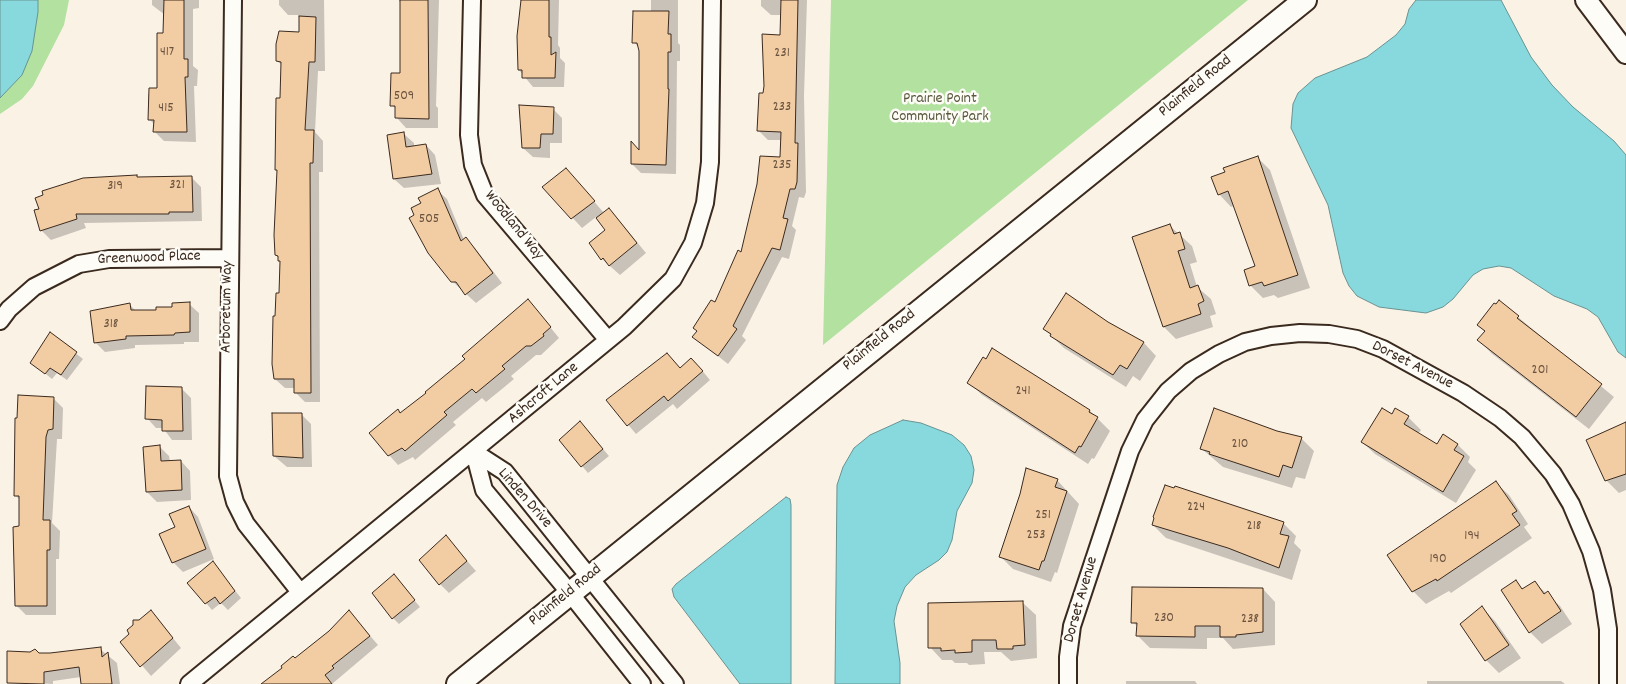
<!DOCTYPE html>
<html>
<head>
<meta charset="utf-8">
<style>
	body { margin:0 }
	canvas { display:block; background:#fbf2e6 }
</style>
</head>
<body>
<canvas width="1626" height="684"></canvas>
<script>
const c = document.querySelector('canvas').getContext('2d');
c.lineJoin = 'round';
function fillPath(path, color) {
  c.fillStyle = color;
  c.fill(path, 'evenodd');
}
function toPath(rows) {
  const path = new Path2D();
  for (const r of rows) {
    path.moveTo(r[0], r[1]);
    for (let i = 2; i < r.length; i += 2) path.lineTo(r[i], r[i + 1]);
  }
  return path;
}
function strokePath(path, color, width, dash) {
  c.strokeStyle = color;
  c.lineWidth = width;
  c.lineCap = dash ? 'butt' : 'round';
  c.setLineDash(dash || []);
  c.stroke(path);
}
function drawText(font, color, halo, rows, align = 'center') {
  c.font = font + ' Dekko,sans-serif';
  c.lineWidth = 5;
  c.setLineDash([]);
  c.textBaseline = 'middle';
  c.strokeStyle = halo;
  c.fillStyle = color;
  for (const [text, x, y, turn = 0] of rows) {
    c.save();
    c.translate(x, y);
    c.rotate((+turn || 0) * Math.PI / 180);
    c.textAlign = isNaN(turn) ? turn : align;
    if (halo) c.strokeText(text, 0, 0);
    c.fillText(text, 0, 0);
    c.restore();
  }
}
fillPath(toPath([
	[0,0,69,0,64,25,33,86,22,99,0,114],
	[831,0,1248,0,823,345]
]), '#b2e1a0');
const water = toPath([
	[0,0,38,0,38,12,32,51,22,75,0,98,0,0],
	[1416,0,1501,0,1531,57,1552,85,1573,107,1614,141,1626,155,1626,358,1618,352,1598,317,1587,309,1554,296,1511,268,1499,266,1483,269,1473,275,1453,299,1443,307,1426,313,1379,307,1357,296,1349,286,1343,273,1328,205,1291,128,1293,104,1298,93,1315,78,1367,57,1396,35,1405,24,1409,9,1416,0],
	[903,420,921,423,952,435,964,445,971,456,974,470,972,483,957,511,952,540,947,552,939,560,916,575,905,587,897,606,894,621,900,663,900,684,835,684,837,485,843,467,854,448,870,435,903,420],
	[786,497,790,499,791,505,791,684,740,684,674,597,672,589,676,584,786,497]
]);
fillPath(water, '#88d9de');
strokePath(water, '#699391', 1);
fillPath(toPath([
	[152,0,199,0,199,8,193,9,193,66,198,70,197,86,194,86,196,142,164,141,155,132,155,125,149,119,148,96,150,89,159,89,164,34,165,15,152,5],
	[279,0,324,0,325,71,318,71,315,132,323,141,323,172,319,172,320,402,305,402,295,392,295,388,285,388,275,379,276,317,281,294,281,262,276,255,282,65,277,61,300,33,300,15,288,15,279,5],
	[399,0,439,0,436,106,438,108,438,128,406,128,397,118,397,110,392,105,401,75,401,5],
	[521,0,559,0,558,45,560,48,560,58,565,63,564,87,533,87,519,70],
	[651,0,678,0,678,43,680,45,680,61,677,61,676,174,641,173,632,164,640,152,639,48,634,42,651,12],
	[761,0,807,0,804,96,806,192,804,198,799,197,792,226,796,230,789,259,782,257,742,336,746,340,728,364,694,337,715,304,742,254,781,158,782,140,768,140,759,131,764,94,781,36,782,15,771,15,761,6],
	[552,108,562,118,562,143,550,143,550,158,533,157,523,148],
	[404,134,414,143,414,147,426,145,435,155,441,184,404,188,394,179],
	[1257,157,1270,170,1310,288,1278,298,1274,295,1263,298,1251,286,1245,271,1257,267,1234,206,1231,207,1219,194],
	[566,169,604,213,608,209,618,219,646,253,620,275,602,259,606,230,596,217,582,228,544,187],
	[138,178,192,178,201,187,202,221,84,223,86,228,51,240,41,230,40,210,45,196],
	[437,190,447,199,464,240,475,248,502,283,476,303,452,281,416,216,423,203],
	[1170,226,1192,246,1197,262,1190,264,1197,287,1211,299,1216,314,1210,316,1213,327,1176,339,1164,327],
	[528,300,559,338,541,355,536,355,511,376,514,379,502,389,486,402,482,398,453,422,456,425,415,460,413,457,398,465,389,455,401,414,466,360],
	[189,304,199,313,199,342,184,342,184,344,135,345,135,348,105,352,95,342,130,305,136,311,173,309],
	[1518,317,1614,397,1589,429,1491,353,1479,340,1485,332,1478,325],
	[1107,323,1144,343,1156,356,1140,381,1133,376,1126,387,1064,348,1044,329],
	[51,334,83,359,67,380,57,373,52,379,31,362],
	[993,350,1090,411,1110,431,1094,459,1092,458,1088,464,982,395,969,382],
	[667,354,681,369,700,368,710,380,677,409,673,404,636,434,608,401],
	[181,388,191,398,192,440,172,440,163,428,156,428,147,418],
	[53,398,63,408,62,439,57,439,52,523,60,531,59,559,56,559,56,615,26,615,16,605,21,501,15,495],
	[1395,410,1408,417,1421,430,1418,434,1438,446,1444,436,1458,445,1470,457,1468,462,1476,470,1456,503,1375,454,1362,442,1392,415],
	[301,414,311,424,312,467,287,467,274,456],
	[1626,423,1626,490,1619,493,1606,480],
	[586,429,609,456,588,473,561,441],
	[1276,432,1301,438,1314,451,1305,479,1296,477,1292,488,1223,467,1202,449],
	[160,447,169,456,170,462,181,461,190,471,191,500,157,502,147,492],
	[1057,480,1079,504,1057,573,1055,572,1051,582,1013,569,1000,556],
	[1496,483,1509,495,1528,524,1524,527,1532,538,1451,593,1449,591,1426,604,1413,591],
	[189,507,198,517,214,559,183,572,173,562,176,527],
	[1283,523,1296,536,1294,543,1301,550,1292,580,1166,538,1153,525],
	[446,537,476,571,449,593,440,584],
	[213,563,241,598,228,610,221,603,212,610,189,583],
	[394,576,420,607,399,624,393,618],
	[1515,582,1524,590,1534,582,1560,606,1572,624,1542,644,1530,632],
	[1263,589,1275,602,1275,645,1233,649,1223,638,1207,638,1207,649,1150,648,1138,636,1138,627,1133,622],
	[1023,603,1036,615,1037,658,1011,661,1001,652,984,652,985,664,969,665,967,663,955,663,952,660,942,660,930,647],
	[1482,608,1495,621,1521,658,1499,673,1486,660,1462,624],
	[151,611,181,648,151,676,122,642],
	[349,611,378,645,332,684,263,684,330,632],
	[100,649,117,663,120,684,82,684,81,677,53,681,53,684,8,682,38,654],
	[1126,681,1195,681,1197,684,1126,684],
	[1427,681,1561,681,1565,684,1427,684]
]), '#0003');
const building = toPath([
	[164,0,184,0,184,59,188,59,188,77,185,77,187,132,153,132,154,120,148,120,149,88,157,88,157,33,163,33,164,0],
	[400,0,428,0,429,119,395,118,395,106,390,106,391,73,400,73,400,0],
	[521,0,549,0,549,37,551,37,551,55,556,52,555,78,522,78,522,70,518,70,517,36,521,0],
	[781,0,798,0,795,143,798,143,797,182,795,189,790,189,783,218,788,219,780,250,772,248,733,326,737,329,718,356,692,337,697,331,693,328,711,300,715,302,738,250,741,252,757,184,760,156,780,157,781,132,757,131,759,93,763,93,764,86,762,34,780,35,781,0],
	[633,11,669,11,668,34,671,34,671,52,668,52,668,89,669,89,666,165,631,164,631,141,639,150,639,51,637,43,632,43,633,11],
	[299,16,316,17,315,62,309,62,305,130,314,130,313,163,310,163,311,393,294,393,294,379,274,379,272,364,273,316,275,316,276,293,279,293,280,261,278,261,278,256,275,255,274,235,277,170,275,170,276,98,280,98,281,62,276,61,276,44,279,31,299,32,299,16],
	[519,105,554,107,553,134,541,134,540,148,522,148,519,105],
	[404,132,406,147,426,144,432,174,393,179,387,135,404,132],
	[1258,156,1298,275,1264,286,1262,282,1249,286,1244,270,1255,266,1228,191,1218,195,1211,177,1225,172,1223,168,1258,156],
	[566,168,595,201,571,219,542,187,566,168],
	[137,175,137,177,192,176,193,212,169,212,169,214,76,214,77,219,40,231,34,210,39,209,35,198,43,195,42,191,83,178,137,175],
	[438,188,461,241,466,237,493,273,465,295,456,282,451,282,428,253,409,218,414,215,411,208,421,203,418,198,438,188],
	[609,208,637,243,609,266,603,258,601,260,589,243,605,230,596,218,609,208],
	[1170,224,1174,234,1180,232,1185,249,1178,251,1190,288,1198,285,1204,301,1198,304,1201,314,1163,327,1132,237,1170,224],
	[1066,293,1108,322,1144,342,1127,369,1120,365,1113,375,1050,336,1051,334,1043,329,1066,293],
	[528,299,551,327,543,334,544,336,531,346,526,346,502,366,505,369,476,393,472,389,444,412,447,415,405,451,402,448,388,456,369,433,398,409,400,413,426,393,425,392,465,359,462,356,528,299],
	[1499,300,1519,316,1517,318,1602,384,1576,417,1477,340,1485,331,1477,325,1494,303,1496,304,1499,300],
	[190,302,190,332,175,333,174,335,126,336,126,339,94,343,90,311,130,303,131,310,156,310,156,307,172,307,172,303,190,302],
	[50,332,77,352,61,375,50,368,45,374,30,363,50,332],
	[992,348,1090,410,1089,412,1098,417,1081,447,1079,446,1075,453,967,383,983,357,986,359,992,348],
	[667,353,680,368,691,358,703,371,668,401,664,396,627,426,606,400,667,353],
	[146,386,182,387,183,431,162,431,162,420,145,419,146,386],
	[18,395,54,397,53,429,48,430,46,437,43,520,50,520,50,550,47,550,47,606,15,606,13,527,19,526,19,496,14,496,15,418,17,418,18,395],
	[1214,408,1277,431,1302,437,1292,468,1283,465,1279,477,1209,454,1210,452,1200,449,1214,408],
	[1382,408,1392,414,1395,408,1409,416,1404,424,1437,444,1443,434,1458,444,1454,450,1464,456,1443,492,1361,442,1382,408],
	[272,413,302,413,303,458,273,456,272,413],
	[580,421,603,449,581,467,559,440,580,421],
	[1626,422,1626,474,1605,481,1586,440,1626,422],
	[160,445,161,461,181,460,182,490,146,492,143,447,160,445],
	[1026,468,1058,479,1055,487,1067,491,1044,561,1042,561,1039,570,999,557,1020,494,1026,468],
	[1496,481,1517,511,1512,514,1520,525,1437,581,1436,579,1412,592,1387,555,1496,481],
	[1165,485,1174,488,1175,486,1284,522,1280,534,1289,536,1279,568,1228,548,1152,525,1154,518,1153,517,1165,485],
	[189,506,206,549,172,563,159,534,175,527,169,514,189,506],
	[446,535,467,561,439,585,419,560,446,535],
	[213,561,235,591,220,604,215,597,205,604,187,583,213,561],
	[394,574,415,600,392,619,372,593,394,574],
	[1516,580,1522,589,1535,581,1544,594,1548,591,1561,611,1529,633,1501,590,1516,580],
	[1132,587,1263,588,1263,632,1236,635,1236,637,1220,637,1220,626,1195,626,1195,637,1136,636,1137,623,1131,623,1132,587],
	[1023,601,1025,645,1013,646,1013,649,997,649,996,640,972,640,972,652,955,653,955,650,941,651,941,648,928,648,928,603,1023,601],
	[1482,606,1509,645,1485,661,1460,624,1482,606],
	[151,610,173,638,140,667,120,642,129,634,127,630,133,625,133,620,139,620,151,610],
	[349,610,370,636,332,666,334,668,325,675,332,684,261,684,282,668,281,666,293,656,295,658,329,631,349,610],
	[101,647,102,657,108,652,112,684,81,684,79,667,44,672,44,684,7,683,7,651,30,652,35,649,39,653,50,653,101,647]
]);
fillPath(building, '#f2cca2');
strokePath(building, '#3b2a1e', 1);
const minor = toPath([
	[233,0,228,476,235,502,246,524,300,592],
	[472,0,469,135,473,165,485,195,608,340],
	[0,321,9,309,34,287,79,264,109,259,229,258],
	[474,452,505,472,675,684],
	[474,452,484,490,570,593,642,684],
	[189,684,624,327,673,279,693,243,705,203,710,162,712,0],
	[1068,684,1068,657,1072,626,1130,451,1145,420,1168,391,1191,371,1219,354,1245,342,1271,336,1300,333,1329,334,1357,339,1383,349,1463,393,1500,418,1522,437,1553,474,1571,504,1591,551,1602,590,1608,629,1608,684]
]);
const tertiary = toPath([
	[1586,0,1626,53]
]);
const secondary = toPath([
	[458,684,1305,0]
]);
strokePath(minor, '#3b2a1e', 20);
strokePath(tertiary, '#3b2a1e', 24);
strokePath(secondary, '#3b2a1e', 26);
strokePath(minor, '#fdfcf7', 16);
strokePath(tertiary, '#fdfcf7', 20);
strokePath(secondary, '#fdfcf7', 22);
drawText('14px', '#69523f', null, [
	["417",167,53],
	["231",782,54],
	["509",404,97],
	["233",782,108],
	["415",166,109],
	["235",782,166],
	["321",177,186],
	["319",115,187],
	["505",429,220],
	["318",111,325],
	["201",1540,371],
	["241",1023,392],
	["210",1240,445],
	["224",1196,508],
	["251",1043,516],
	["218",1254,527],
	["253",1036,536],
	["194",1472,537],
	["190",1438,560],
	["230",1164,619],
	["238",1250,620]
]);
drawText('16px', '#3b2a1e', '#fdfcf7', [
	["Plainfield Road",1196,87,-39],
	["Woodland Way",513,226,51],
	["Greenwood Place",149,259,-2],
	["Arboretum Way",228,307,-89],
	["Plainfield Road",880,341,-39],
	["Dorset Avenue",1412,366,27],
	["Ashcroft Lane",544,394,-40],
	["Linden Drive",524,499,49],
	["Plainfield Road",566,596,-39],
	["Dorset Avenue",1082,600,-74]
]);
drawText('16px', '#59583e', '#fdfcf7', [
	["Prairie Point",940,100],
	["Community Park",940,118]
]);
</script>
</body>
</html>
